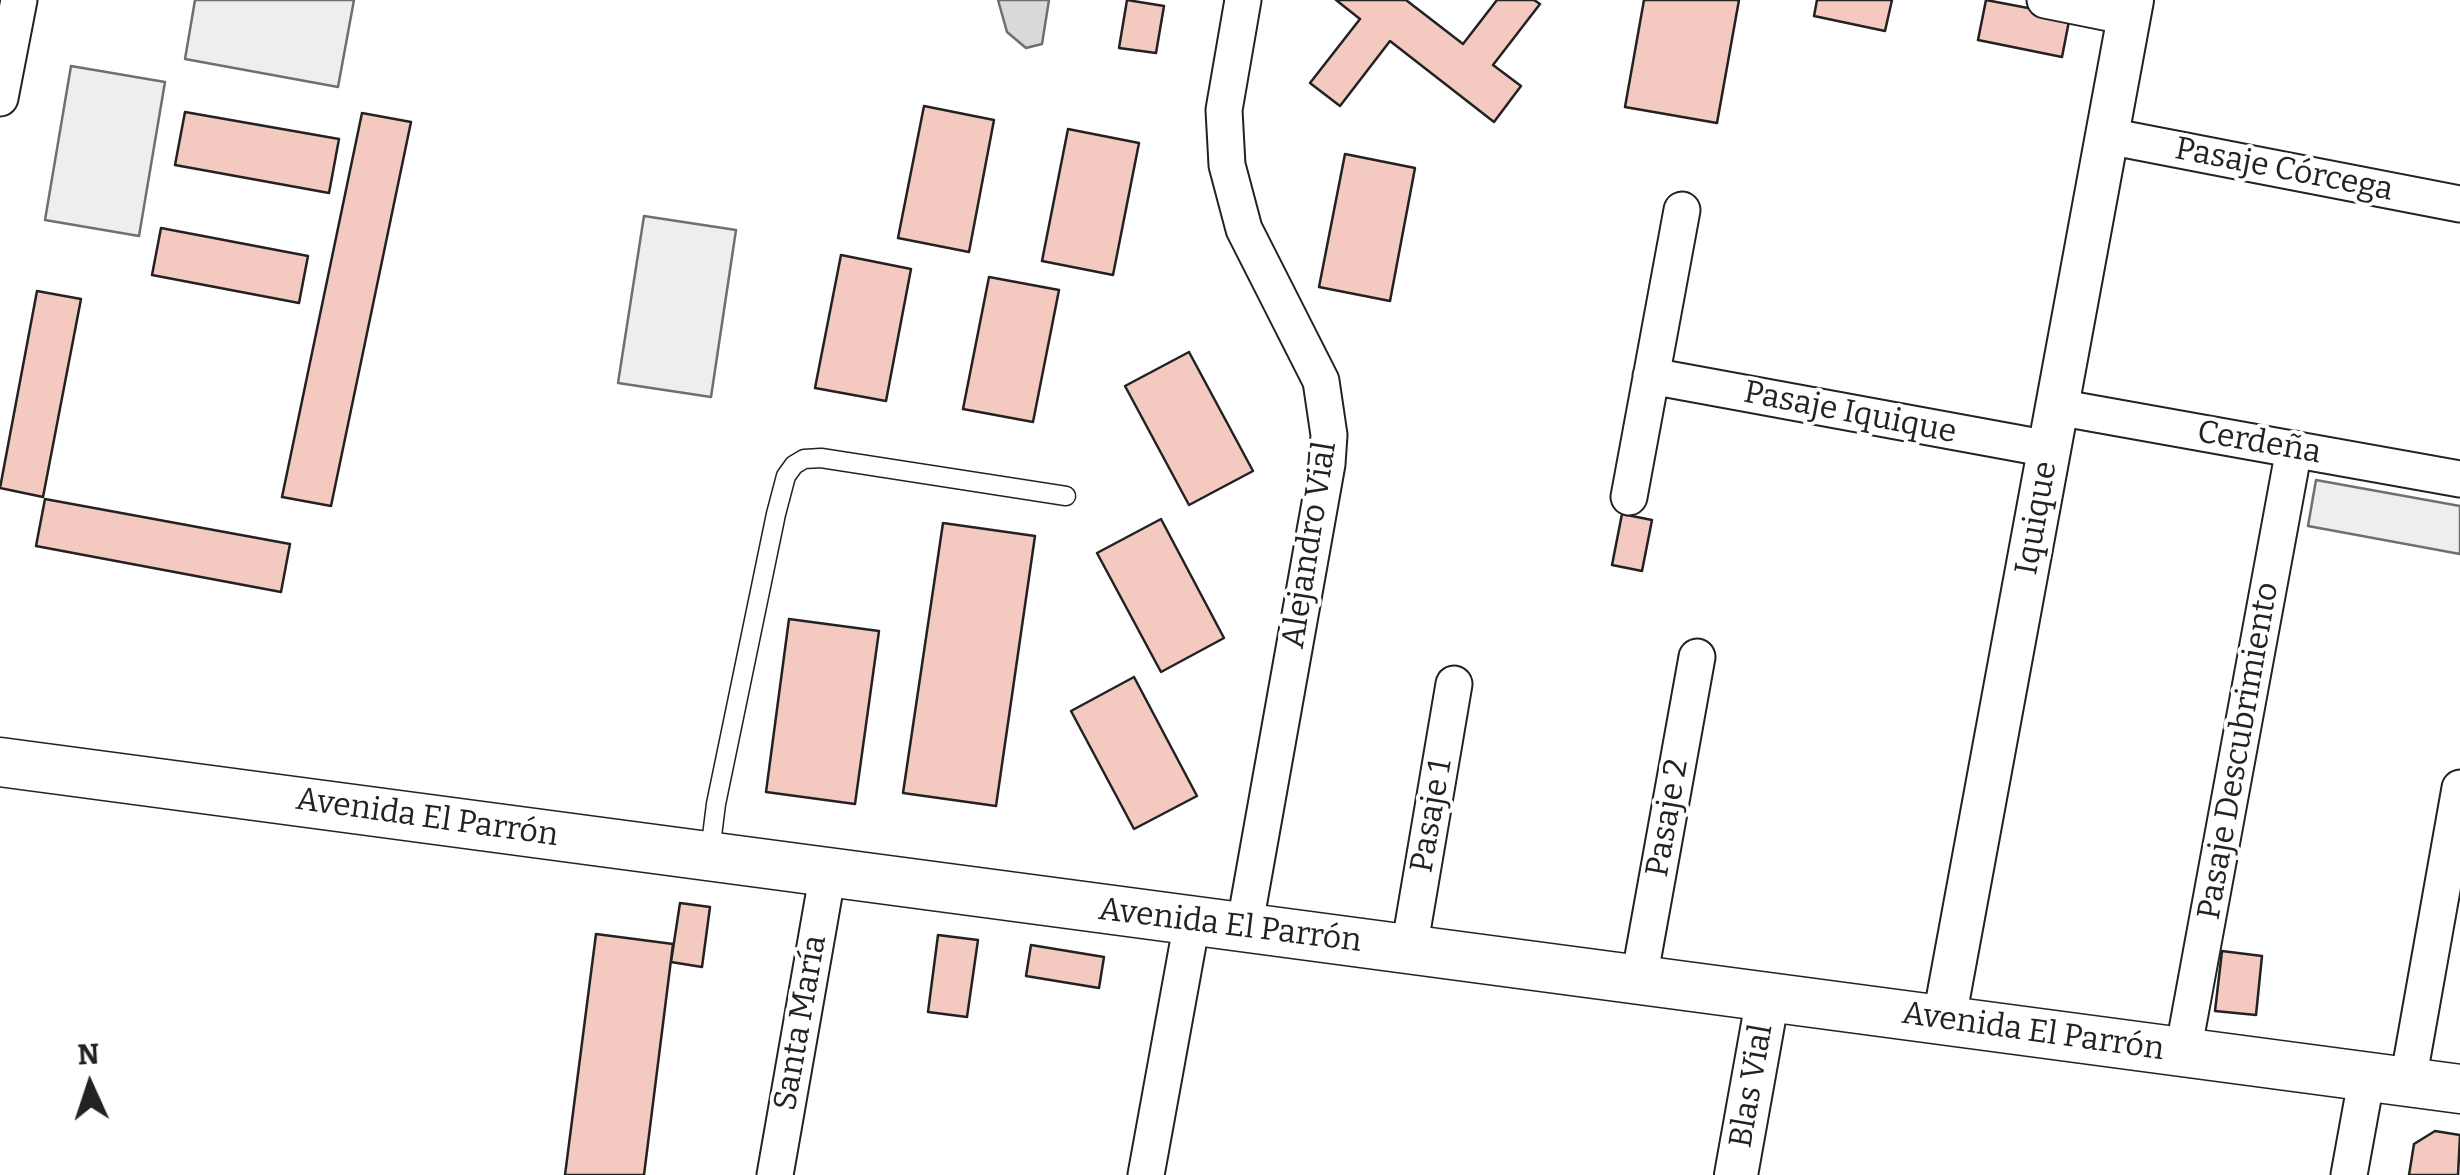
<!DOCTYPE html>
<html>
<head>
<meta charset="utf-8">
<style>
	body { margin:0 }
	#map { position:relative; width:2460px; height:1175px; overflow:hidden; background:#fff; font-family:Bitter,serif }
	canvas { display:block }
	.north { position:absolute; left:40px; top:1035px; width:100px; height:100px; -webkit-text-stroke:8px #fff; paint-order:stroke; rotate:357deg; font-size:28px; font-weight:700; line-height:40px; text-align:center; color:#222 }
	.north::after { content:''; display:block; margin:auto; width:35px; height:45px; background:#222; clip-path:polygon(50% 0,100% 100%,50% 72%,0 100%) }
</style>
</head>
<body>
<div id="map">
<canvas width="2460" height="1175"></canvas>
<div class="north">N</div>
</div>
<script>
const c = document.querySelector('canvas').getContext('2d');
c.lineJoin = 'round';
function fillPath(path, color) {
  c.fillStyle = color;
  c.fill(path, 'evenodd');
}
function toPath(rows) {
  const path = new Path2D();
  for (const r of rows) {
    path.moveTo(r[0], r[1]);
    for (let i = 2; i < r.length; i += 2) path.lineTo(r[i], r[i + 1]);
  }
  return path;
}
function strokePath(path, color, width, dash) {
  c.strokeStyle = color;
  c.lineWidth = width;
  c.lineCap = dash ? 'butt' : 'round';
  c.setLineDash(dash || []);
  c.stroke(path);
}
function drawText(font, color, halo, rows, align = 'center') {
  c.font = font + ' Bitter,serif';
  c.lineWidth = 8;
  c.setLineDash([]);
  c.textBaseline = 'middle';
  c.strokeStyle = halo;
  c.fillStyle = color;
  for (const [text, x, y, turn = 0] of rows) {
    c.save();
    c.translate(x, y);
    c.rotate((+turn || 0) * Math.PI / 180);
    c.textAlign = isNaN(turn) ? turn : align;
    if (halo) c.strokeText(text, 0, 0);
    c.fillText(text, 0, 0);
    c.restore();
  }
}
const green = toPath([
	[195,0,354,0,338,87,185,59,195,0],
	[71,66,165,82,139,236,45,220,71,66],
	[644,216,736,230,711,397,618,383,644,216],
	[2316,480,2460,506,2460,554,2308,526,2316,480]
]);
fillPath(green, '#eee');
strokePath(green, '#6f6f6f', 2.5);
const water = toPath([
	[998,0,1049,0,1042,44,1026,48,1007,32,998,0]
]);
fillPath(water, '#d9d9d9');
strokePath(water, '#6f6f6f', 2.5);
const building = toPath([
	[1127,0,1164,6,1156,53,1119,48,1127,0],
	[1336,0,1406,0,1463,44,1497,0,1534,0,1540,4,1493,65,1521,86,1494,122,1390,41,1340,106,1310,83,1360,19,1336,0],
	[1644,0,1739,0,1717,123,1625,107,1644,0],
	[1817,0,1892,0,1885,31,1814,16,1817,0],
	[1986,0,2070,16,2062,57,1978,40,1986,0],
	[924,106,994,120,969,252,898,238,924,106],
	[185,112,339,139,329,193,175,165,185,112],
	[362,113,411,122,331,506,282,497,362,113],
	[1068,129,1139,143,1113,275,1042,261,1068,129],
	[1345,154,1415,168,1390,301,1319,287,1345,154],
	[161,228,308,256,299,303,152,275,161,228],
	[841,255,911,269,886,401,815,388,841,255],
	[989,277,1059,290,1033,422,963,409,989,277],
	[37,291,81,299,43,497,0,488,37,291],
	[1189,352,1253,471,1189,505,1125,386,1189,352],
	[45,499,290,544,281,592,36,546,45,499],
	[1622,514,1652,520,1642,571,1612,565,1622,514],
	[1161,519,1224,638,1161,672,1097,553,1161,519],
	[943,523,1035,536,996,806,903,793,943,523],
	[789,619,879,631,855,804,766,792,789,619],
	[1134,677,1197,796,1134,829,1071,711,1134,677],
	[680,903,710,907,702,967,671,962,680,903],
	[596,934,673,944,644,1175,565,1175,596,934],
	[938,935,978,940,967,1017,928,1012,938,935],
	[1031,945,1104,957,1099,988,1026,976,1031,945],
	[2222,951,2262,956,2256,1015,2215,1011,2222,951],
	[2435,1131,2460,1135,2458,1175,2409,1175,2414,1144,2435,1131]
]);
fillPath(building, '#f3c9c0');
strokePath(building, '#222', 2.5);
const service = toPath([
	[710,852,716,804,776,514,786,476,794,465,804,459,821,458,1066,496]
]);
const minor = toPath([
	[1243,0,1224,110,1227,165,1244,229,1321,381,1329,435,1327,464,1244,929],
	[2045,0,2129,17],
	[0,98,19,0],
	[2108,136,2460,204],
	[1651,376,2049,449],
	[2057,407,2460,479],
	[1629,497,1682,210],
	[1409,949,1454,684],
	[1639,979,1697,657],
	[2183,1052,2294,449],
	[2408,1081,2460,788],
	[775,1175,828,872],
	[1146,1175,1192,922],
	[2349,1175,2367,1076]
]);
const tertiary = toPath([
	[1944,1020,2132,0],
	[1736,1175,1768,996]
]);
const secondary = toPath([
	[0,762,2460,1089]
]);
strokePath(service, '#222', 21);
strokePath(minor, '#222', 39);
strokePath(tertiary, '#222', 46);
strokePath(secondary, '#222', 51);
strokePath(service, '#fff', 18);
strokePath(minor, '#fff', 35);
strokePath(tertiary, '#fff', 42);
strokePath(secondary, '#fff', 48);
drawText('32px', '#222', '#fff', [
	["Pasaje Córcega",2284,170,11],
	["Pasaje Iquique",1850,413,11],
	["Cerdeña",2259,443,10],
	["Iquique",2037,518,-80],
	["Alejandro Vial",1310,545,-81],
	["Pasaje Descubrimiento",2239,751,-80],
	["Pasaje 1",1432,816,-80],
	["Avenida El Parrón",427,818,8],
	["Pasaje 2",1668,818,-80],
	["Avenida El Parrón",1230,926,7],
	["Santa María",801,1023,-80],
	["Avenida El Parrón",2033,1032,8],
	["Blas Vial",1752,1086,-80]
]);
</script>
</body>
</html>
